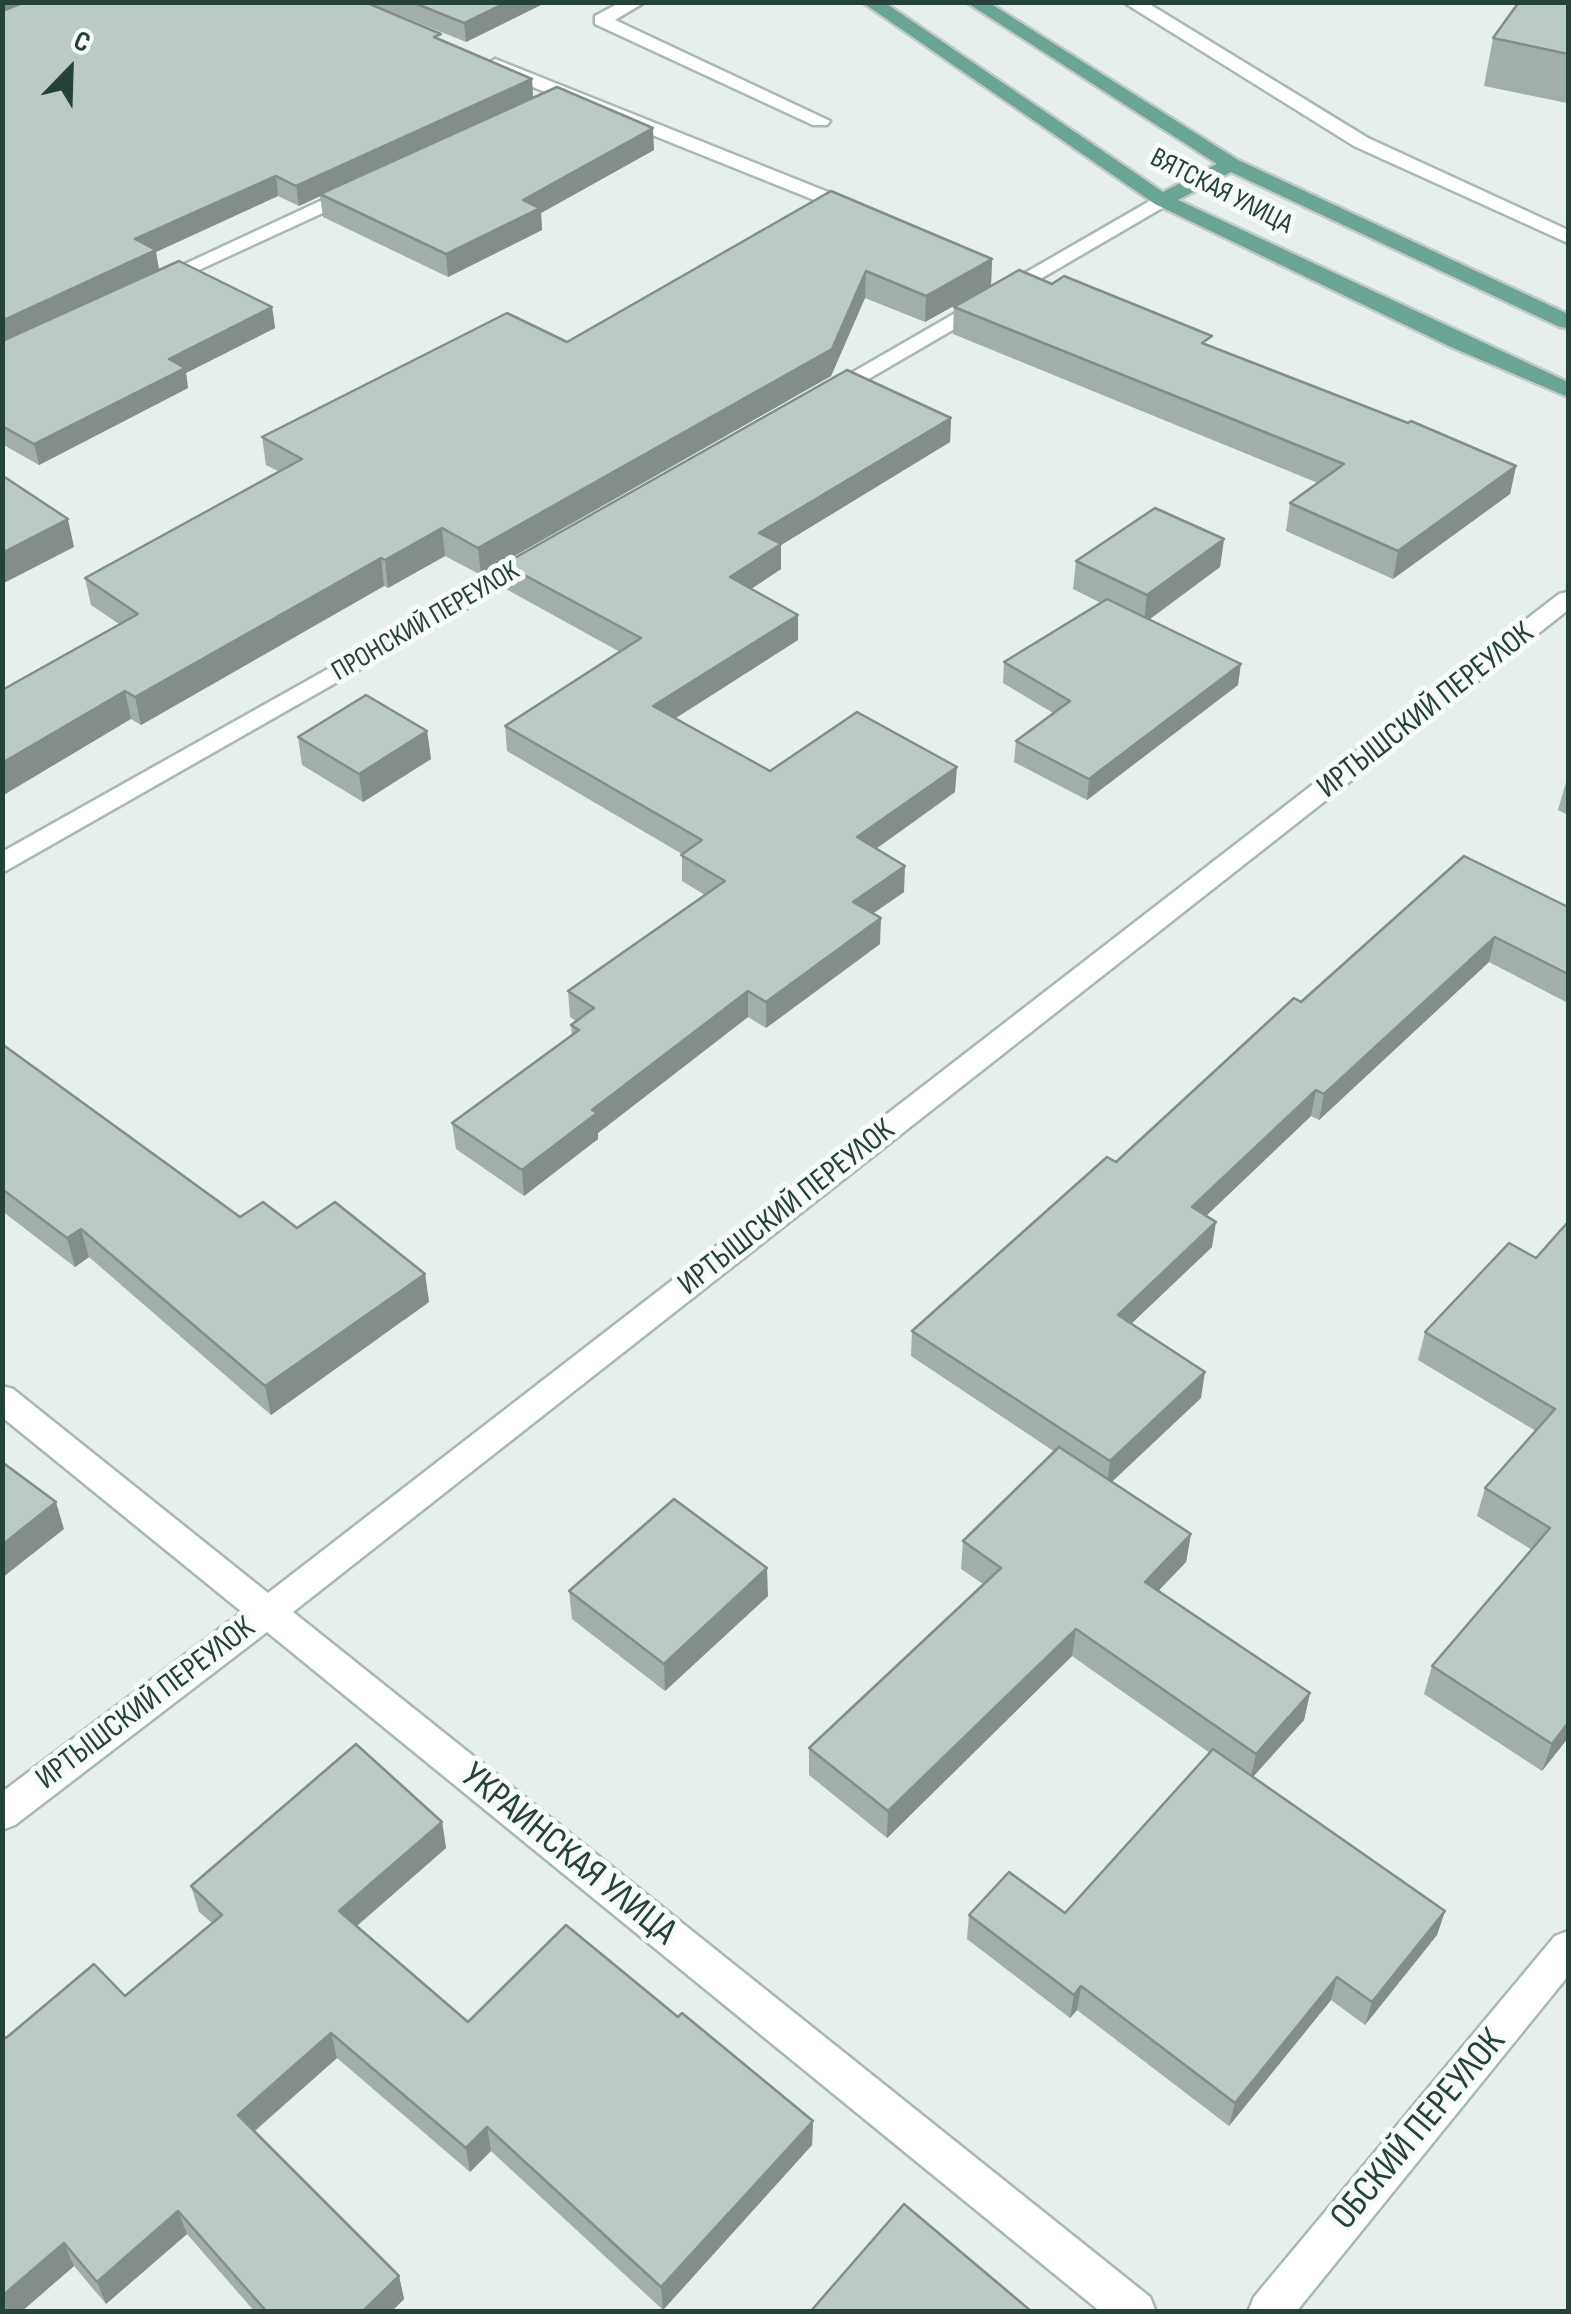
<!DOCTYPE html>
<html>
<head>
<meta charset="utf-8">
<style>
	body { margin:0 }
	#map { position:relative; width:1571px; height:2314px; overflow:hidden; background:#e6efeb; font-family:"Sofia Sans Condensed",sans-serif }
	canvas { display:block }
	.frame { position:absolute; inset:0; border:5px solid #24423a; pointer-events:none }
	.north { position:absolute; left:20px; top:20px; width:100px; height:100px; -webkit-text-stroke:8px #f7fbf9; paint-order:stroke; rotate:23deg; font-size:28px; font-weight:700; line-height:40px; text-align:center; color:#24423a }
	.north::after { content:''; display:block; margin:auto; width:35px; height:45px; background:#24423a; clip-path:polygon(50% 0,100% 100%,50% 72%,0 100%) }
</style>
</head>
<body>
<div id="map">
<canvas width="1571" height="2314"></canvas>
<div class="frame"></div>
<div class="north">С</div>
</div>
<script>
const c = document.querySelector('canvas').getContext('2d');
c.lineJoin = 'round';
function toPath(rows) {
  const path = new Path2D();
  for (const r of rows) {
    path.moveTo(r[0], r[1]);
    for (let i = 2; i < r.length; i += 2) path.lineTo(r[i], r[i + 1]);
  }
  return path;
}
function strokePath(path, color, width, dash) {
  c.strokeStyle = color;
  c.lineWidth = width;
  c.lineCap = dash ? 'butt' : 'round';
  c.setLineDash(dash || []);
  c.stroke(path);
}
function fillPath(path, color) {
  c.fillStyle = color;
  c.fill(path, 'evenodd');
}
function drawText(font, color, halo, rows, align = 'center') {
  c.font = font + ' "Sofia Sans Condensed",sans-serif';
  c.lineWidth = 10;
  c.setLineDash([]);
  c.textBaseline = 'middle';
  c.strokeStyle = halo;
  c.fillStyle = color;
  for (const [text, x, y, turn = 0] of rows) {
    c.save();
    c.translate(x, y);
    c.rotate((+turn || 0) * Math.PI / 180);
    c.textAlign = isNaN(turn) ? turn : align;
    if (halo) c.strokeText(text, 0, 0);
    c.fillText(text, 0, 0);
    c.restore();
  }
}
const minor = toPath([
	[621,2,645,2,615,20,830,121,827,125,813,125,595,24,595,16,621,2],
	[1123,2,1146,2,1368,138,1568,230,1568,243,1354,146,1123,2],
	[495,59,863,206,866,210,863,214,849,214,488,69,486,65,495,59],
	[359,183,366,185,366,193,162,287,155,289,144,283,359,183],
	[1162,194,1172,200,1169,204,834,399,826,401,815,394,1162,194],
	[538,551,546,553,550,558,546,563,2,873,2,852,538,551],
	[1568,592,1568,610,293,1612,1150,2297,1156,2312,1101,2312,267,1632,15,1825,2,1830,2,1792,242,1612,2,1417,2,1386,13,1389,268,1593,1559,594,1568,592],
	[1568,1931,1568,1976,1296,2312,1248,2312,1254,2297,1555,1936,1568,1931]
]);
const major = toPath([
	[862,2,884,2,1163,192,1217,164,966,2,988,2,1238,160,1568,314,1568,328,1560,327,1231,172,1178,200,1568,382,1568,397,1451,347,1155,204,862,2]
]);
strokePath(minor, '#a8b8b2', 5);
strokePath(major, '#c2cac8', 5);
fillPath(minor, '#fff');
fillPath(major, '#6aa596');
fillPath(toPath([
	[2,2,442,40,532,79,533,98,654,150,541,213,542,230,448,277,323,217,320,196,299,206,278,196,156,252,159,270,272,307,275,328,186,373,188,388,39,465,2,444],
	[367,2,547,2,466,42],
	[1568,2,1567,103,1484,86,1493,38],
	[831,191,992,259,991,285,925,322,865,298,831,376,481,575,445,556,388,588,384,586,141,725,131,719,4,689,119,624,91,605,85,578,278,471,266,465,262,437,567,342],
	[954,307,1211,346,1516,466,1510,494,1393,579,1286,531,1290,503,1318,483,953,334],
	[951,418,950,442,781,545,781,569,751,589,798,640,675,718,770,771,955,792,876,849,904,892,873,913,880,944,766,1028,748,1017,598,1133,598,1139,524,1196,456,1149,452,1123,572,1036,571,1025,576,1021,570,1017,568,991,705,895,682,881,682,854,507,751,505,726,620,652,506,589,504,564],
	[1224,539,1220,567,1149,620,1238,685,1087,800,1014,762,1016,741,1053,713,1003,683,1004,662,1101,603,1073,589,1076,561],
	[427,731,431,759,363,802,302,765,298,737],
	[1568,779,1568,815,1558,810,1566,782],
	[1568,907,1568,1003,1489,962,1319,1120,1311,1116,1206,1216,1212,1247,1131,1324,1201,1398,1112,1482,1191,1534,1186,1562,1158,1591,1310,1693,1304,1720,1253,1777,1445,1911,1437,1935,1365,2025,1331,2000,1229,2126,1077,2010,1070,2018,967,1939,969,1915,1065,1913,1210,1753,1072,1656,887,1838,809,1775,809,1748,983,1584,961,1569,963,1541,1055,1452,911,1356,912,1331,1116,1162,1301,1002],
	[2,1044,240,1217,297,1228,425,1274,429,1302,271,1415,89,1257,75,1267,2,1211],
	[1568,1222,1568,1738,1542,1771,1424,1694,1432,1666,1532,1550,1477,1516,1485,1488,1536,1431,1418,1360,1425,1332,1536,1258],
	[569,1591,768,1596,665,1691,572,1619],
	[442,1822,446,1848,357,1926,468,2022,678,2017,813,2121,812,2145,663,2310,491,2151,470,2172,337,2058,254,2132,399,2276,404,2299,391,2312,255,2312,187,2234,106,2304,74,2266,21,2312,2,2312,6,2038,125,1996,212,1923,199,1912,191,1886]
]), '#a1aea9');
fillPath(toPath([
	[2,2,27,2,2,12],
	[507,2,547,2,466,42,464,23],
	[532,79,533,98,299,206,296,186],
	[653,128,654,150,541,213,542,230,448,277,446,254,523,200],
	[276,176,278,196,156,252,159,270,2,344,2,321,135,239],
	[992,259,991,285,925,322,926,296],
	[866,271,865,298,831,376,481,575,478,548],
	[272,307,275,328,186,373,188,388,39,465,34,444,169,359],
	[951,418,950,442,781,545,781,569,730,603,730,577,759,533],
	[1516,466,1510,494,1393,579,1398,551],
	[68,519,74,547,2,584,2,553],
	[442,528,445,556,388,588,385,560],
	[1224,539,1220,567,1144,623,1147,595],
	[381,558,384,586,141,725,135,697],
	[798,615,798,640,654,732,653,706],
	[1241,664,1238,685,1087,800,1089,779],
	[125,691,131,719,2,796,2,763],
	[427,731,431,759,363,802,359,774],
	[957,767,955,792,856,863,857,837],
	[905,866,904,892,852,928,853,902],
	[881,918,880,944,766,1028,766,1002],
	[1495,937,1489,962,1319,1120,1324,1094],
	[748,991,748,1017,598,1133,598,1139,524,1196,522,1170,592,1110],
	[1316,1090,1311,1116,1188,1233,1192,1207],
	[1216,1222,1212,1247,1114,1340,1118,1315],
	[81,1229,89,1257,75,1267,67,1238],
	[425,1274,429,1302,271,1415,265,1386],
	[1205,1372,1201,1398,1107,1486,1110,1461],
	[56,1502,64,1529,2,1578,2,1545],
	[1191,1534,1186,1562,1140,1610,1145,1582],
	[767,1568,768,1596,665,1691,664,1664],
	[1076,1629,1072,1656,887,1838,888,1811],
	[1310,1693,1304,1720,1250,1780,1256,1754],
	[1568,1723,1568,1738,1542,1771,1552,1744],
	[442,1822,446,1848,345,1936,339,1911],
	[1445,1911,1437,1935,1365,2025,1372,2002],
	[1337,1977,1331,2000,1229,2126,1235,2103],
	[1081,1986,1077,2010,1070,2018,1074,1995],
	[331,2033,337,2058,245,2139,238,2115],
	[813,2121,812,2145,663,2310,661,2287],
	[487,2127,491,2151,470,2172,466,2148],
	[178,2211,187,2234,106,2304,97,2282],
	[64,2243,74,2266,21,2312,2,2312,2,2296],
	[399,2276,404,2299,391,2312,362,2312]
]), '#838d89');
const building = toPath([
	[25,2,365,2,441,34,434,37,532,79,296,186,276,176,135,239,156,250,2,321,2,11,25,2],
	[412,2,507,2,464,23,412,2],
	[1519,2,1568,2,1568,54,1493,38,1519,2],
	[557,87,653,128,523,200,540,208,446,254,320,194,557,87],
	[831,191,992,259,926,296,866,271,832,349,478,548,442,528,385,560,381,558,135,697,125,691,2,763,2,688,4,689,138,614,85,578,302,459,262,437,507,313,567,342,831,191],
	[179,261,272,307,169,359,185,368,34,444,2,426,2,341,179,261],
	[1019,270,1052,284,1064,276,1212,336,1202,343,1408,423,1411,421,1516,466,1398,551,1290,503,1344,464,954,307,1019,270],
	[847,370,951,418,759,533,781,544,730,577,798,615,653,706,770,771,857,712,957,767,857,837,905,866,853,902,881,918,766,1002,748,991,592,1110,597,1113,522,1170,452,1123,579,1030,571,1025,594,1008,568,991,725,881,681,855,702,840,505,726,641,638,504,564,847,370],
	[2,476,3,476,68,519,2,553,2,476],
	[1155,508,1224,539,1147,595,1076,561,1155,508],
	[1107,599,1241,664,1089,779,1016,741,1070,701,1004,662,1107,599],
	[366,695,427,731,359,774,298,737,366,695],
	[1464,856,1568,907,1568,974,1495,937,1324,1094,1316,1090,1192,1207,1216,1222,1118,1315,1205,1372,1110,1461,912,1331,1107,1157,1116,1162,1294,998,1301,1002,1464,856],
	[2,1044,240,1217,263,1202,297,1228,335,1202,425,1274,265,1386,81,1229,67,1238,2,1189,2,1044],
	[1568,1222,1568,1723,1552,1744,1432,1666,1550,1528,1485,1488,1555,1409,1425,1332,1509,1243,1536,1258,1568,1222],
	[1059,1447,1191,1534,1145,1582,1310,1693,1256,1754,1076,1629,888,1811,809,1748,1001,1568,963,1541,1059,1447],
	[2,1462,56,1502,2,1545,2,1462],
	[674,1499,767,1568,664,1664,569,1591,674,1499],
	[356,1744,442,1822,339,1911,468,2022,566,1925,678,2017,682,2013,813,2121,661,2287,487,2127,466,2148,331,2033,238,2115,399,2276,362,2312,267,2312,178,2211,97,2282,64,2243,2,2296,2,2035,6,2038,94,1964,125,1996,222,1915,191,1886,356,1744],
	[1213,1749,1445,1911,1372,2002,1337,1977,1235,2103,1081,1986,1074,1995,969,1915,1009,1872,1065,1913,1213,1749],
	[904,2204,1031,2311,1030,2312,810,2312,904,2204]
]);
fillPath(building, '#bbcac4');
strokePath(building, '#838d89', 2.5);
drawText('28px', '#24423a', '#f7fbf9', [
	["ВЯТСКАЯ УЛИЦА",1221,192,27],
	["ПРОНСКИЙ ПЕРЕУЛОК",426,622,-30]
]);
drawText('32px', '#24423a', '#f7fbf9', [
	["ИРТЫШСКИЙ ПЕРЕУЛОК",1426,711,-38],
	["ИРТЫШСКИЙ ПЕРЕУЛОК",787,1208,-38],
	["ИРТЫШСКИЙ ПЕРЕУЛОК",146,1704,-37]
]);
drawText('38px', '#24423a', '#f7fbf9', [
	["УКРАИНСКАЯ УЛИЦА",568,1855,39],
	["ОБСКИЙ ПЕРЕУЛОК",1419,2130,-50]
]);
</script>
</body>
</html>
